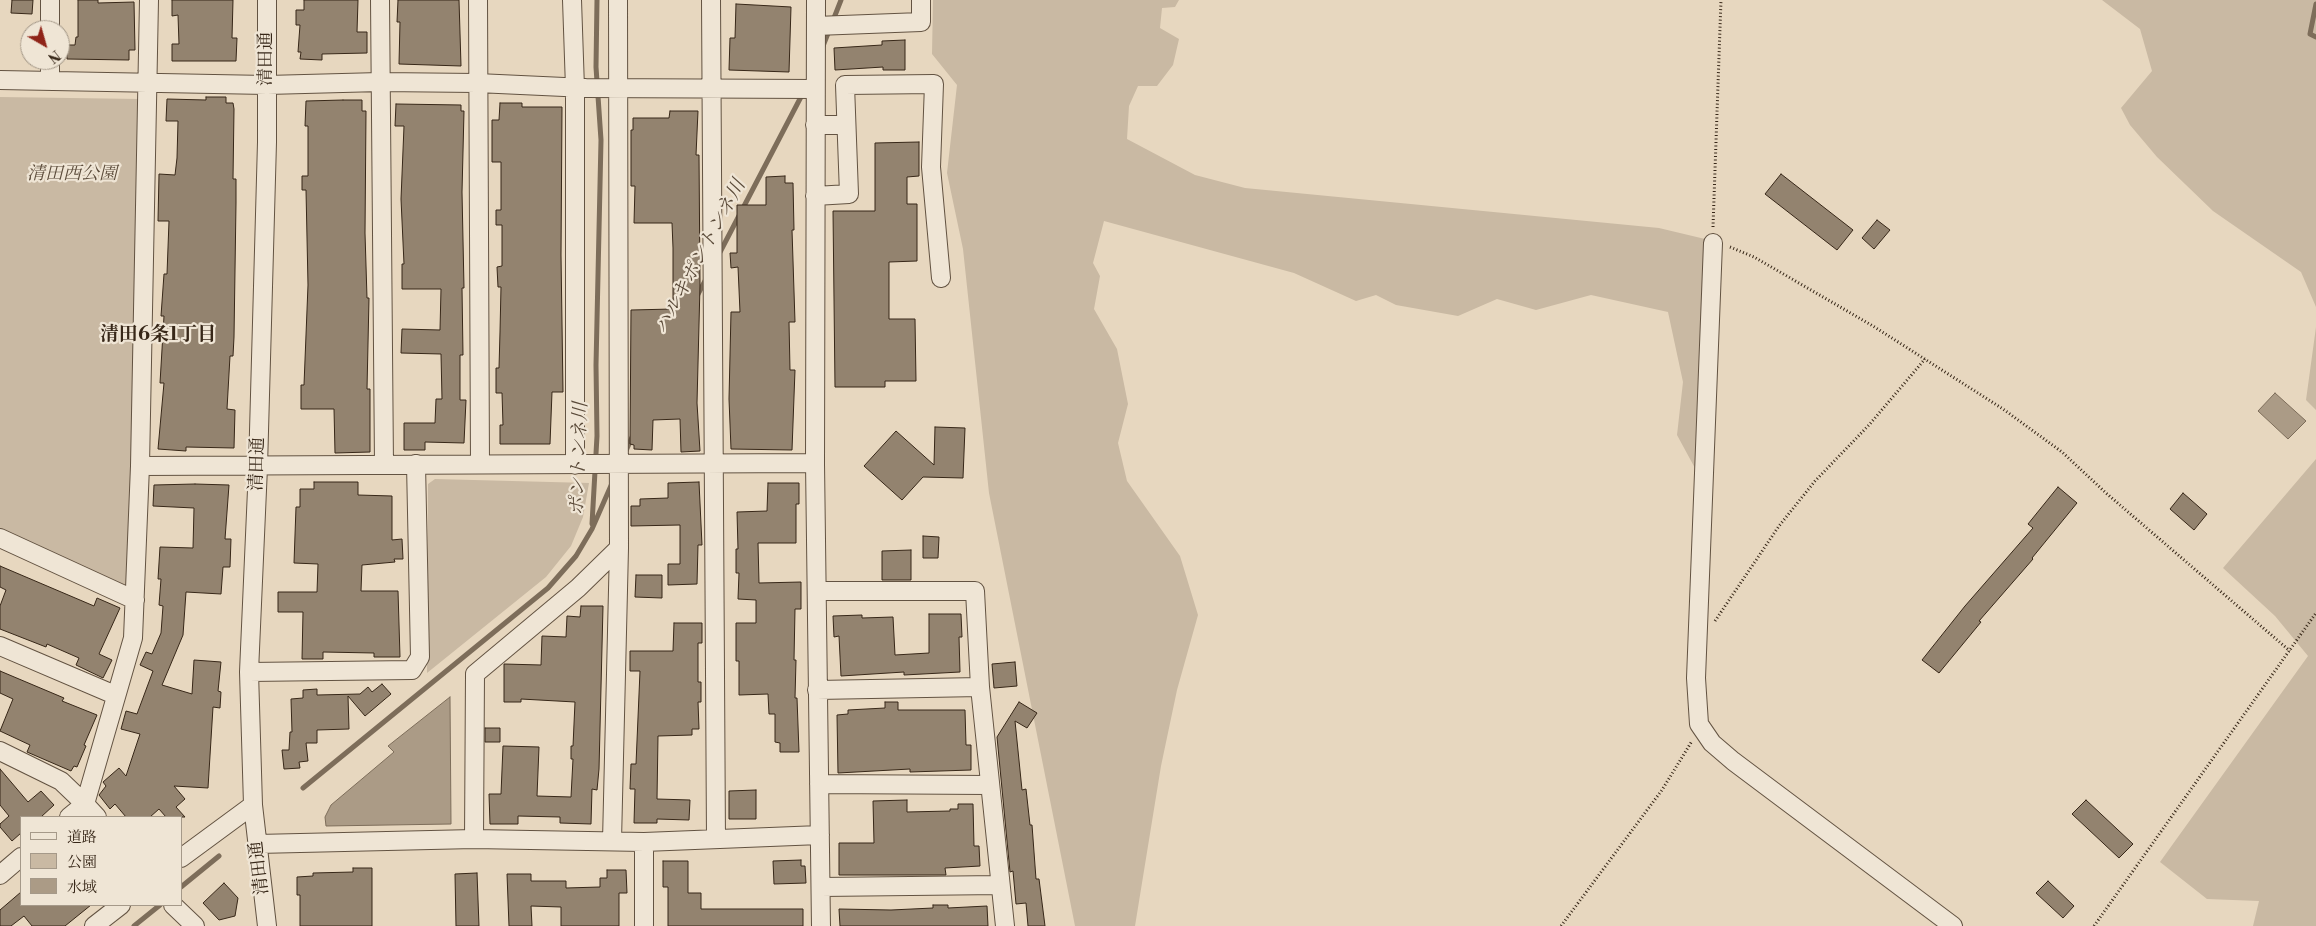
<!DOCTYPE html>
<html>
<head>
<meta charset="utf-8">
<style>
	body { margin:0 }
	#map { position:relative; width:2316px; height:926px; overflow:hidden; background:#e7d7bf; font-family:"Libre Bodoni","Noto Serif JP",serif }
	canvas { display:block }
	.legend { position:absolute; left:20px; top:816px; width:162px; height:90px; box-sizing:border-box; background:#efe5d5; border:1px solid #a59989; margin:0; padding:6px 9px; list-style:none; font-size:15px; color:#372718 }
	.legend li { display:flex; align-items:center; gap:10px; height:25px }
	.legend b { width:25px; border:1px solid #a59989 }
	.north { position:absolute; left:20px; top:20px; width:50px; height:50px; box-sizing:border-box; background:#efe5d5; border:1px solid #a59989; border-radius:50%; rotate:142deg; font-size:14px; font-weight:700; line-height:20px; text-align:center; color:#372718 }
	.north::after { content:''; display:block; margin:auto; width:18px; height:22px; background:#8f2418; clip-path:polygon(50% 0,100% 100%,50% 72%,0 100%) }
</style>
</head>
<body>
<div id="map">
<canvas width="2316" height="926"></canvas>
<ul class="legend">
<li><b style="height:6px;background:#efe5d5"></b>道路</li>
<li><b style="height:14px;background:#c9b9a3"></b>公園</li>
<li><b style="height:14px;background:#ab9b86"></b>水域</li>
</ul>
<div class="north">N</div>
</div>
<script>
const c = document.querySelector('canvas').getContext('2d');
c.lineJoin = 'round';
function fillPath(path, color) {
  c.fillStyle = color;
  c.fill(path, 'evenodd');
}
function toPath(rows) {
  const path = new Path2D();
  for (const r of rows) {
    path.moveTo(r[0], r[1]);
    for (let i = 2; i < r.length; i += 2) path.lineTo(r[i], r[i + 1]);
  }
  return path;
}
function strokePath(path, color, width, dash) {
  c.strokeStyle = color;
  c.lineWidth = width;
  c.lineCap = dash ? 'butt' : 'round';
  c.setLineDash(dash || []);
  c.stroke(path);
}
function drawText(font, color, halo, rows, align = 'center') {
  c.font = font + ' "Libre Bodoni","Noto Serif JP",serif';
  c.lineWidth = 4.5;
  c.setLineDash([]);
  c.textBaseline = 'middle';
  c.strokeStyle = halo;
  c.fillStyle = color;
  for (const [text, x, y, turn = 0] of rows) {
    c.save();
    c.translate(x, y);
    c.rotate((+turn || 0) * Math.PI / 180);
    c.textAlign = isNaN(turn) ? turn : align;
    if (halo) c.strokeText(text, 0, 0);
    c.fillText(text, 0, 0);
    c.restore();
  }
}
fillPath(toPath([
	[933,0,1179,0,1175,7,1162,8,1160,28,1179,39,1173,65,1157,86,1138,86,1129,106,1127,139,1195,175,1245,188,1659,228,1705,239,1696,470,1677,435,1683,382,1668,312,1591,295,1536,310,1497,299,1458,316,1396,305,1376,295,1356,301,1294,273,1104,221,1093,263,1100,276,1094,309,1117,349,1128,404,1118,443,1127,481,1180,556,1198,615,1177,690,1161,766,1135,926,1075,926,989,493,963,249,947,173,957,85,932,54],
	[2102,0,2316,0,2316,307,2301,272,2213,211,2157,157,2130,125,2121,108,2152,71,2140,29],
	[0,97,140,99,145,104,127,587,0,529],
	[2316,327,2316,410,2306,400],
	[2316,459,2316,926,2253,926,2259,901,2207,899,2160,862,2308,656,2275,616,2223,568],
	[435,479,589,483,583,517,571,546,546,577,427,673,428,484]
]), '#c9b9a3');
const water = toPath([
	[2275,393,2306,421,2288,439,2258,411,2275,393],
	[450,697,451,824,326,826,325,817,331,805,394,752,388,746,450,697]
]);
fillPath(water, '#ab9b86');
strokePath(water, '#7d6d5a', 1);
strokePath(toPath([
	[2316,4,2310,34,2316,37],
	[823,46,841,0],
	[718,256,803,93],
	[697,296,706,279],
	[625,453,633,435],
	[592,524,597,436,596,365,601,140,596,67,597,0],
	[303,788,548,588,576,556,592,529,613,481],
	[181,887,219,856],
	[134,926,160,905]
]), '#7d6d5a', 5);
const building = toPath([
	[12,0,33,0,32,14,11,13,12,0],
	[78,0,98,0,98,3,134,2,135,50,129,50,129,60,67,59,67,45,75,45,76,37,78,37,78,0],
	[172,0,233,0,232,38,237,38,236,61,172,61,172,44,179,44,178,15,172,16,172,0],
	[304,0,358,0,357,32,367,32,367,53,322,54,322,60,300,59,301,52,298,52,300,25,296,25,296,10,304,10,304,0],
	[398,0,459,0,461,66,399,64,400,22,397,22,398,0],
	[736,4,791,7,789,72,729,70,730,38,735,38,736,4],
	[905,40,905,70,883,70,883,67,835,70,834,48,882,45,882,41,905,40],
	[206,97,226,97,226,103,233,103,234,109,233,179,236,179,236,203,234,337,233,356,230,356,227,409,235,410,234,448,186,447,186,451,158,449,164,383,160,383,164,316,161,316,164,274,167,274,169,221,158,221,159,174,175,175,177,158,178,121,166,121,167,99,206,100,206,97],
	[343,100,362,100,362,111,366,111,365,233,367,298,369,298,367,389,370,389,370,452,335,453,334,409,301,409,301,385,304,385,308,285,306,190,302,190,302,176,308,176,308,126,305,126,306,101,343,100],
	[500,103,522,103,522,107,562,107,561,255,563,392,552,392,550,444,500,444,500,425,503,425,502,393,496,393,496,368,499,368,500,332,501,287,498,287,497,267,502,266,502,225,496,225,496,210,501,210,501,162,492,162,492,120,499,120,500,103],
	[396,104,461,105,461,111,464,111,462,192,464,288,462,288,463,355,460,355,460,400,466,400,464,443,425,442,425,450,404,450,404,423,435,423,436,399,442,399,441,354,401,353,402,329,440,330,441,289,402,289,402,264,404,264,401,199,404,126,395,126,396,104],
	[670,111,698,111,696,155,699,155,700,285,697,403,700,451,681,452,680,419,653,420,652,450,634,449,634,445,630,444,631,310,673,309,673,248,672,223,634,223,635,186,631,186,631,130,633,130,633,118,669,118,670,111],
	[919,142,919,176,907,177,907,204,917,204,917,261,889,262,889,319,915,319,916,381,885,381,885,387,835,387,833,211,875,211,875,143,919,142],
	[1781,174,1853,230,1837,250,1765,194,1781,174],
	[785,176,785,183,793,183,794,230,792,230,795,322,789,322,790,370,795,370,792,450,731,449,729,399,731,312,740,312,738,267,731,268,730,253,737,253,737,205,766,205,766,177,785,176],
	[1877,220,1890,230,1874,249,1862,238,1877,220],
	[935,427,965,428,963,478,923,477,902,500,864,466,896,431,934,465,935,427],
	[314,482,358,482,358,495,392,496,392,540,402,539,403,559,394,559,395,562,362,565,361,591,398,591,400,657,374,657,374,653,323,652,323,659,302,659,303,612,278,612,278,592,317,592,318,564,294,563,296,507,300,507,300,489,314,489,314,482],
	[699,482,702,545,698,545,697,584,668,585,668,564,680,564,680,525,631,526,631,506,640,506,640,499,668,498,668,483,699,482],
	[768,483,799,483,799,504,796,504,796,543,758,543,759,583,801,582,801,609,795,609,794,660,796,660,795,698,797,698,799,752,780,752,780,743,775,742,775,714,769,714,768,694,739,695,739,661,736,661,736,623,756,623,756,600,738,599,739,573,736,573,736,549,738,549,737,512,767,511,768,483],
	[195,484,229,485,225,539,231,539,230,567,223,567,221,594,186,592,183,635,162,685,192,694,194,660,221,662,218,691,221,692,220,708,213,707,208,788,174,786,185,799,176,807,185,817,166,817,159,809,150,817,126,817,115,804,110,809,99,795,106,786,103,782,119,768,126,776,140,734,121,729,126,711,137,714,153,671,140,665,146,652,152,654,161,633,163,606,159,605,161,579,158,579,160,547,193,548,194,508,153,506,154,485,195,484],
	[2058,487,2077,503,2032,558,2033,559,1979,621,1981,622,1939,673,1922,660,1965,606,2033,528,2028,524,2058,487],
	[2183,493,2207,514,2194,530,2170,509,2183,493],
	[923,536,939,537,938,558,923,558,923,536],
	[911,550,911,580,882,580,882,551,911,550],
	[0,566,94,606,97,598,120,608,99,654,112,660,103,678,76,665,79,658,47,644,46,647,0,629,0,606,6,590,0,587,0,566],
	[636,575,662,575,662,598,635,597,636,575],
	[581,606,603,606,599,769,597,790,592,789,591,824,560,823,560,817,518,816,518,824,490,824,489,794,501,794,503,746,539,747,537,796,571,797,573,759,571,759,571,746,573,746,575,702,521,699,521,702,504,702,504,664,541,665,542,636,566,637,567,616,580,617,581,606],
	[929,614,961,614,962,637,959,637,960,672,904,675,904,672,841,676,839,636,834,637,833,616,862,615,862,618,893,617,895,655,929,653,929,614],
	[674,623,702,623,702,643,698,643,698,682,701,682,701,702,698,702,699,729,692,729,692,735,658,736,657,799,690,800,689,820,657,819,657,823,634,823,635,789,630,789,631,764,636,764,640,671,630,671,630,651,673,651,674,623],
	[1015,662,1017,686,994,688,992,664,1015,662],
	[0,671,64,698,62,701,97,715,84,745,86,746,77,767,74,766,71,771,27,752,30,745,0,731,13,699,0,693,0,671],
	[382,684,391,694,365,716,348,696,349,729,317,730,317,743,306,743,308,761,299,762,300,768,284,769,282,750,289,750,290,732,292,732,291,699,303,698,303,690,317,689,317,695,360,694,368,687,372,692,382,684],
	[885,702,898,702,898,710,965,710,966,745,971,745,971,770,910,772,910,769,838,773,837,715,848,714,848,710,885,708,885,702],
	[1019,702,1037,713,1027,728,1015,721,1022,790,1026,789,1030,825,1032,825,1036,879,1039,879,1045,926,1028,926,1026,903,1016,904,1013,871,1010,872,997,737,1019,702],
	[485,728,500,728,500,742,485,742,485,728],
	[0,769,28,802,41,791,54,805,41,817,21,817,21,833,12,841,0,827,0,824,9,816,0,805,0,769],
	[756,790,756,819,729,819,729,791,756,790],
	[907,800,907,812,950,811,950,809,958,809,958,804,973,804,974,846,979,846,980,866,945,868,946,875,839,875,839,843,874,843,873,801,907,800],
	[2086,800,2133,844,2119,858,2072,814,2086,800],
	[801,860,801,866,805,866,806,883,774,884,773,861,801,860],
	[663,861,688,861,688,893,701,893,701,909,803,909,803,926,668,926,668,887,663,887,663,861],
	[353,868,372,868,372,926,300,926,300,895,297,895,297,877,313,876,313,873,353,872,353,868],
	[607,870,626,870,627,893,619,893,619,926,561,926,561,907,531,906,532,926,509,926,507,874,531,874,531,881,566,881,566,888,600,887,600,878,607,878,607,870],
	[477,873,479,926,456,926,455,874,477,873],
	[2048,881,2074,906,2063,918,2036,893,2048,881],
	[224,883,238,898,235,916,219,920,203,903,224,883],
	[21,892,21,905,91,905,65,926,32,926,24,916,11,926,0,926,0,910,21,892],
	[933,905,948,905,948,908,987,906,988,926,840,926,839,909,891,910,933,908,933,905]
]);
fillPath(building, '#93836f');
strokePath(building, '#372718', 1);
const minor = toPath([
	[267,0,267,142,258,467,249,672,253,805,267,926],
	[380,0,384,464],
	[478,0,480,464],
	[572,0,575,88,575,465],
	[711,0,716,839],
	[816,0,815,463,821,926],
	[816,26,921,22,921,0],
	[50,30,50,0],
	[0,80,267,85,380,82,477,83,586,88,815,89],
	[50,81,50,60],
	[815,125,846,125],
	[815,196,849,194,845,85,934,84,931,167,941,278],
	[1713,243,1696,678,1699,724,1712,743,1733,761,1953,926],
	[140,466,815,463],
	[0,538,135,600],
	[817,591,975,591,980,687,1005,926],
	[0,646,115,695],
	[249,672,412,670,420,657,416,464],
	[817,690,980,687],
	[0,751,61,781,85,804,133,638,140,466,149,0],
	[819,784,989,785],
	[69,817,85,804,97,817],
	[474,839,475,674,578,588,619,548],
	[612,841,619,548,618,0],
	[644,842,644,926],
	[257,844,474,839,644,842,820,835],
	[181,858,253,805],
	[0,875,21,857],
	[821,887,1000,885],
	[173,905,195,926],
	[94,926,121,905]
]);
strokePath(minor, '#635342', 20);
strokePath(toPath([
	[1713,227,1721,0],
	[1730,247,1754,257,1873,326,2003,409,2062,452,2106,493,2290,651],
	[1715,621,1779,526,1815,481,1869,425,1925,359],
	[1561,926,1662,790,1692,741],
	[2094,926,2316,613]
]), '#372718', 3, [1, 2.5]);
strokePath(minor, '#efe5d5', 18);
drawText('18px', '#372718', '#efe5d5', [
	["清田通",267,59,-90],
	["清田通",258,464,-88],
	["清田通",260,868,-97]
]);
drawText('italic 18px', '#5c4c3b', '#efe5d5', [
	["清田西公園",72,175]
]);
drawText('italic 19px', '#5a4a39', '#efe5d5', [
	["ハルキポントンネ川",701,257,-62],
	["ポントンネ川",580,459,-88]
]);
drawText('bold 19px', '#372718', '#efe5d5', [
	["清田6条1丁目",158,335]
]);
</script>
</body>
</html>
